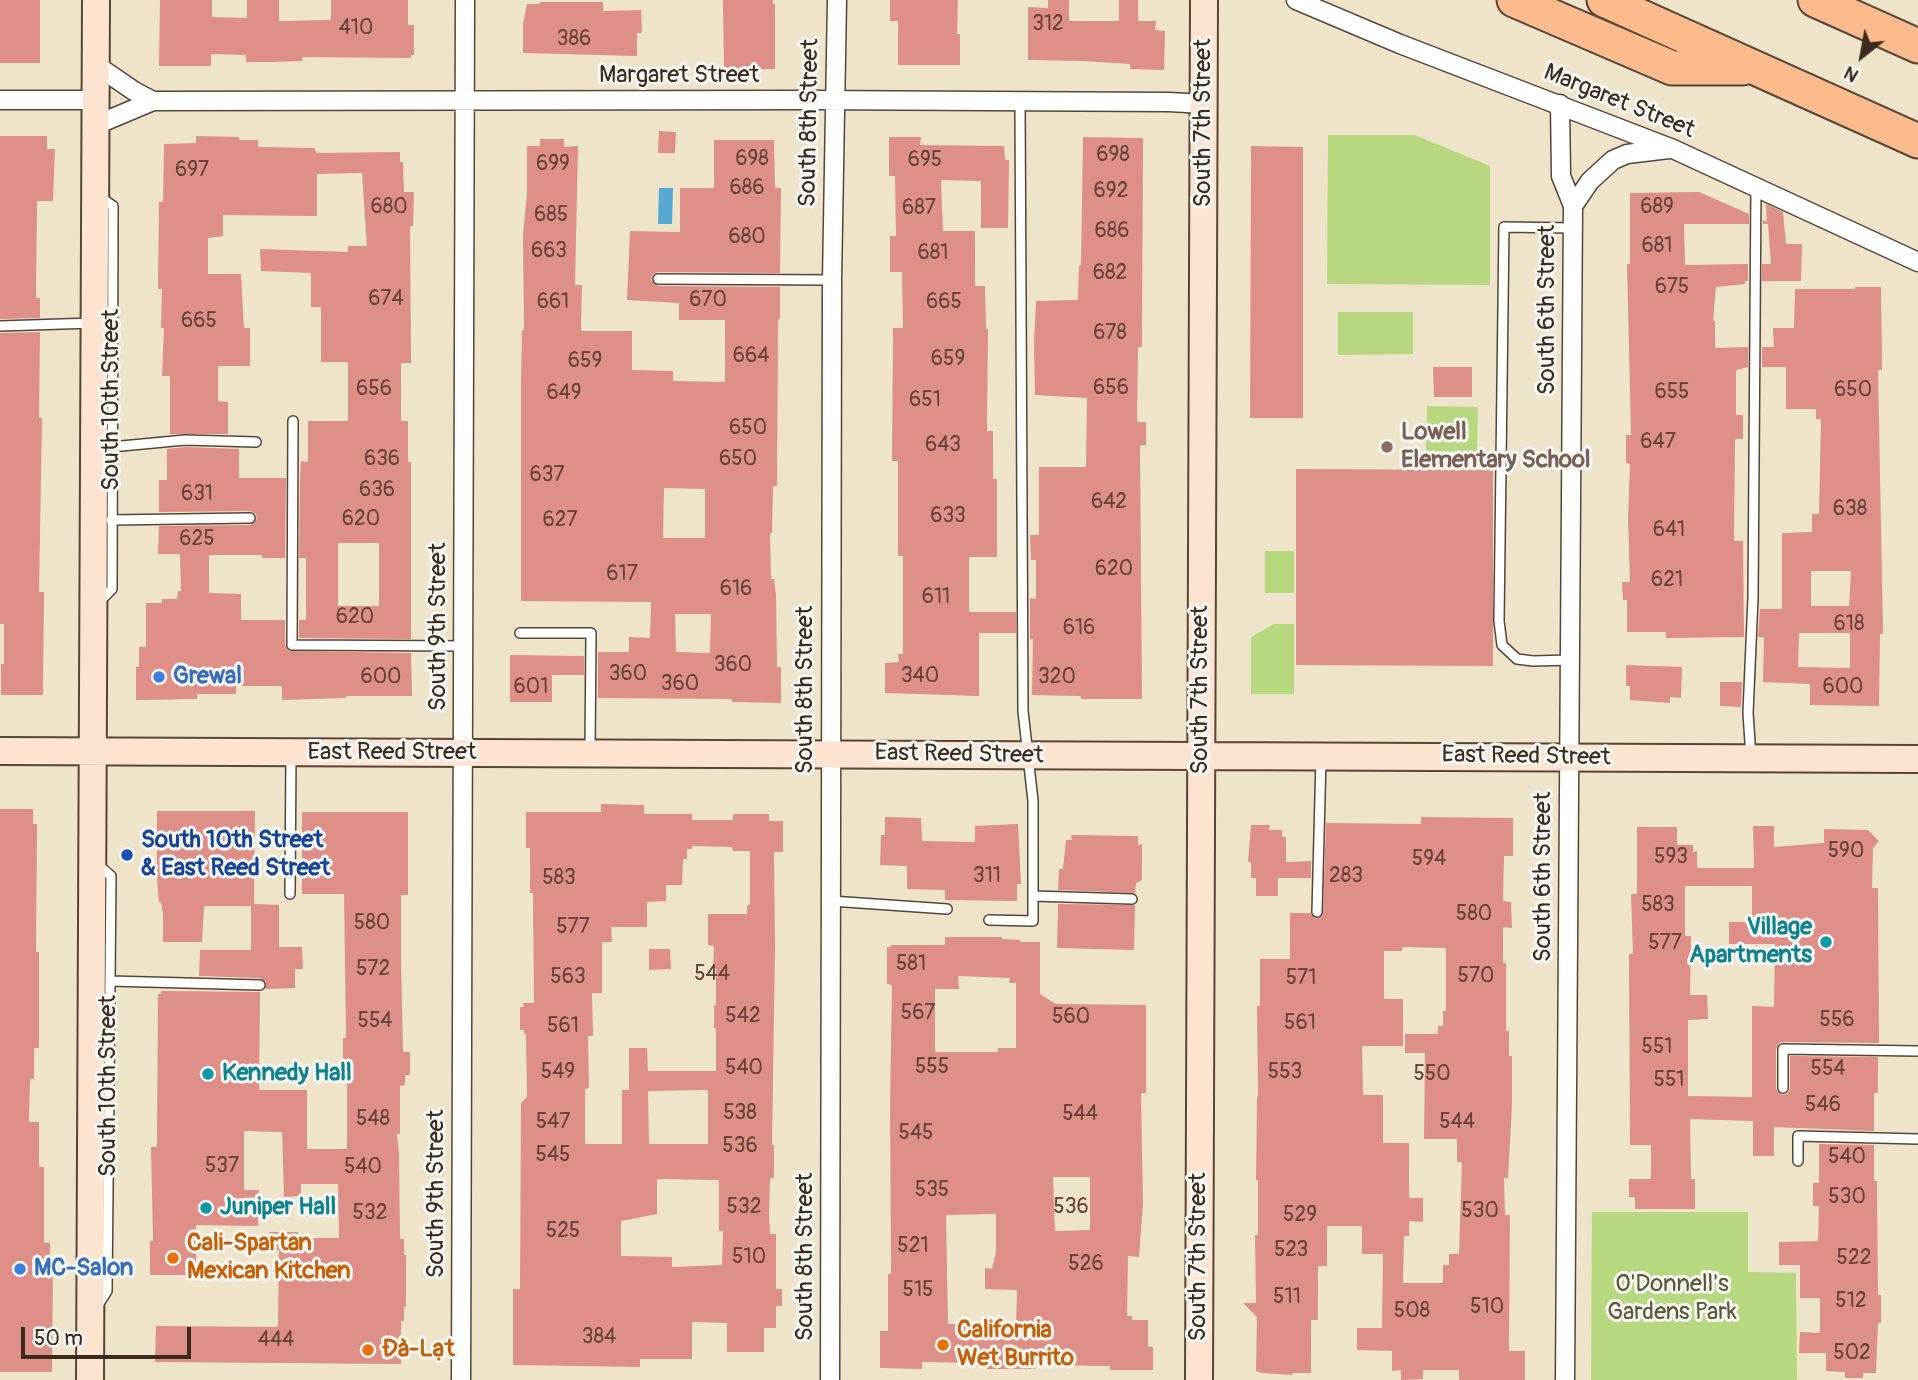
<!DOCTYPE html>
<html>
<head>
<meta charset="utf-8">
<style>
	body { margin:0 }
	#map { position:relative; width:1918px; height:1380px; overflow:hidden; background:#eee4c9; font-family:Pangolin,sans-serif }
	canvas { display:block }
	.north { position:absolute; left:1827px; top:21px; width:70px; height:70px; -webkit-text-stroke:5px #f6f6f2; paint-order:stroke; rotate:211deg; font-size:19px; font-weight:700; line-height:28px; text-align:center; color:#3b2a1e }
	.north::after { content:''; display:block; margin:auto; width:24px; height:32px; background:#3b2a1e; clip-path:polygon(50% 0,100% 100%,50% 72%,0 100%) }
	.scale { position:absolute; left:21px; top:1327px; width:170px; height:32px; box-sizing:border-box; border:4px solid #3b2a1e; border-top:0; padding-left:9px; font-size:21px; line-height:24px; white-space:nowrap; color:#3b2a1e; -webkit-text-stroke:5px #f6f6f2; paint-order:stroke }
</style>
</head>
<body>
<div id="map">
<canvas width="1918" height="1380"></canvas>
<div class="north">N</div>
<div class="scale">50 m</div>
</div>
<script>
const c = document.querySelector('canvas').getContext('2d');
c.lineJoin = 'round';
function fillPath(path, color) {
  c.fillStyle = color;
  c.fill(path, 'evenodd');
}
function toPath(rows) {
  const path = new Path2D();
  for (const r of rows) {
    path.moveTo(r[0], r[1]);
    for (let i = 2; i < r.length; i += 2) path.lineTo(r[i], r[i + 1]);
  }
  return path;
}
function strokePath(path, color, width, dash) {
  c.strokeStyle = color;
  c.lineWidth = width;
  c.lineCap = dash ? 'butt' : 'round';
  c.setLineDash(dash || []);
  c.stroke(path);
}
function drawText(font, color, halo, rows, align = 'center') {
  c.font = font + ' Pangolin,sans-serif';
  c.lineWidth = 6;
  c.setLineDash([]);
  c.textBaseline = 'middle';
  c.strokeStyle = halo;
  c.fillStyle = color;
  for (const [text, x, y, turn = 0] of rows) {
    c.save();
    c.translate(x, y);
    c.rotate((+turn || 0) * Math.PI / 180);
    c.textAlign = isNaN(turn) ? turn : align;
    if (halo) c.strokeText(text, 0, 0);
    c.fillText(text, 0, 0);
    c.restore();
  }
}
fillPath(toPath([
	[1328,135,1415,135,1490,166,1490,285,1327,284],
	[1338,312,1413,312,1413,354,1338,355],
	[1427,406,1478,407,1477,452,1426,451],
	[1265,551,1294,551,1294,593,1265,593],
	[1274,624,1294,624,1294,694,1251,694,1251,637],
	[1592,1212,1748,1212,1748,1272,1796,1273,1797,1380,1591,1380]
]), '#b8d87f');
fillPath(toPath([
	[659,188,673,188,672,224,658,224]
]), '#57a8d2');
fillPath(toPath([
	[0,0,40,0,40,63,0,63],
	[160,0,212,0,212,17,247,18,247,0,279,0,279,21,331,20,331,0,408,0,408,25,414,25,414,55,411,55,411,58,302,57,302,61,272,62,246,62,246,55,211,54,211,66,159,66],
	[723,0,773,0,773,4,775,4,775,69,724,69],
	[890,0,958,0,957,34,960,34,960,65,898,65,898,21,890,21],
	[1048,0,1069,0,1069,21,1119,21,1119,0,1138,0,1138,21,1156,21,1155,30,1165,31,1164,70,1130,69,1130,64,1083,61,1028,60,1028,7,1048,8],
	[540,2,603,2,603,11,641,10,642,33,637,33,637,56,523,53,523,24,527,4,540,4],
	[659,131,676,132,675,153,658,153],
	[0,136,47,136,47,149,55,149,53,201,37,201,36,298,40,298,40,318,0,319],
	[196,136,239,137,239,140,258,140,258,147,314,148,317,153,400,152,400,162,403,162,404,192,414,192,413,226,410,226,411,363,401,363,401,421,408,421,408,462,411,462,411,639,299,638,299,620,306,620,306,558,299,558,300,478,301,461,308,462,308,421,348,421,348,362,321,362,321,307,311,307,311,273,261,271,260,249,348,252,348,246,367,246,362,173,317,174,317,216,223,215,223,236,208,238,208,274,241,274,244,328,250,328,250,366,218,366,218,401,228,402,228,434,170,434,170,376,162,376,164,328,161,328,162,289,158,289,159,202,163,202,164,144,196,143],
	[338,543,379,543,379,606,338,606],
	[889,137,921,137,920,145,1004,146,1005,160,1009,160,1008,228,981,228,981,181,941,180,943,231,975,231,975,286,985,286,986,329,988,329,987,431,993,431,993,479,997,479,997,557,969,557,969,612,1016,612,1016,633,979,633,979,696,885,693,885,663,899,662,898,654,903,654,903,556,898,556,898,461,892,461,893,328,903,328,902,272,890,272,890,236,896,236,895,176,889,176],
	[1083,137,1143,138,1142,347,1138,347,1137,422,1146,422,1146,445,1140,445,1142,699,1081,699,1081,696,1032,695,1033,639,1030,639,1030,598,1036,599,1036,560,1031,560,1030,535,1039,535,1039,467,1086,467,1087,398,1035,395,1034,345,1036,301,1078,300,1079,266,1081,265],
	[540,139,564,139,564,147,578,146,575,285,582,285,581,331,632,331,632,370,673,371,673,381,725,382,725,320,679,320,679,303,627,300,630,231,680,232,680,188,714,188,714,140,774,140,775,188,781,188,780,273,658,272,652,275,651,280,658,286,780,287,780,319,778,319,777,486,773,486,772,533,770,533,771,579,774,579,776,595,777,667,781,667,781,703,732,702,732,699,598,698,598,652,629,652,629,637,650,638,651,602,521,601,521,379,522,330,524,330,523,234,527,194,527,146,540,146],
	[664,488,705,489,705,538,663,538],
	[675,614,711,614,710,653,676,652],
	[1251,146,1303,147,1303,418,1250,418],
	[1699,192,1749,214,1749,224,1684,224,1685,265,1748,264,1748,281,1745,281,1745,284,1716,287,1713,321,1715,321,1715,348,1748,347,1748,367,1736,370,1736,415,1743,415,1743,439,1735,439,1734,541,1743,541,1744,637,1666,638,1666,632,1627,632,1627,600,1623,600,1622,582,1630,582,1628,518,1630,464,1626,463,1626,435,1631,435,1627,264,1630,264,1630,193],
	[1766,204,1783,212,1786,244,1802,244,1801,281,1762,281,1762,264,1771,264,1768,224,1763,224,1763,220,1767,222],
	[1855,287,1881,287,1882,370,1878,370,1883,634,1880,634,1879,706,1810,705,1810,684,1763,682,1764,637,1758,637,1760,609,1782,609,1782,533,1812,532,1812,514,1819,514,1821,419,1816,419,1816,409,1786,409,1786,367,1762,367,1762,347,1774,347,1773,328,1794,328,1795,289,1855,289],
	[1811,571,1851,571,1849,606,1811,606],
	[1799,633,1850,633,1850,668,1798,667],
	[40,332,39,418,42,418,39,592,44,592,43,695,1,695,1,664,4,664,4,624,0,624,0,333],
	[1433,367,1472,367,1472,397,1434,397],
	[185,447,239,449,239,478,286,478,285,558,262,558,262,555,209,555,209,593,241,594,241,620,285,620,285,645,289,651,411,653,412,696,346,696,346,698,282,700,282,686,236,686,236,694,197,694,197,699,136,700,136,667,139,667,139,647,146,647,146,603,162,603,162,599,177,599,178,591,181,591,180,554,158,554,159,526,250,525,257,519,256,514,250,511,159,512,159,480,167,480,167,449],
	[1296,469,1493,470,1493,666,1296,665],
	[510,655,584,656,584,675,552,675,552,702,510,702],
	[1626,665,1682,667,1681,698,1670,697,1670,703,1630,700,1630,686,1626,686],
	[1720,682,1742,682,1741,707,1720,706],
	[601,804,644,805,644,814,692,814,692,820,733,820,733,814,769,814,769,821,783,821,783,852,774,852,775,947,772,1145,774,1145,774,1178,770,1178,769,1216,770,1234,776,1234,776,1289,782,1289,782,1306,776,1306,776,1328,764,1328,764,1352,727,1352,727,1323,692,1322,692,1359,640,1359,640,1367,513,1365,513,1289,520,1289,521,1103,527,1097,526,1034,524,1034,524,1030,520,1030,520,1007,524,1007,523,1003,534,1003,533,893,530,893,530,848,526,848,526,812,601,812],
	[692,846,732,847,733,851,750,851,750,905,747,905,747,914,708,914,708,945,714,946,713,968,716,968,716,1005,714,1005,714,1028,716,1028,716,1071,648,1071,647,1048,629,1048,629,1090,622,1090,622,1144,585,1144,585,1089,589,1088,588,1036,593,1036,592,993,602,993,602,942,612,942,611,927,647,927,647,902,666,901,666,885,682,885,683,859,687,859,687,849,692,849],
	[708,1090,708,1144,649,1144,648,1091],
	[657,1179,719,1180,719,1231,723,1231,722,1265,672,1267,672,1257,621,1256,621,1221,657,1214],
	[0,809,33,809,33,824,37,824,36,952,39,952,39,1048,34,1048,34,1079,30,1079,29,1122,39,1122,39,1167,44,1167,44,1243,50,1243,50,1264,53,1265,52,1372,0,1372],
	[157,811,255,811,254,904,279,905,279,947,302,947,303,969,295,969,295,988,266,989,266,982,260,978,199,976,200,950,251,950,251,906,204,906,202,942,163,942,163,914,161,902,159,902,157,878],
	[302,812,408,812,408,895,401,895,401,959,403,1052,410,1052,410,1075,405,1075,405,1085,400,1086,400,1134,397,1134,399,1154,400,1239,404,1239,404,1255,406,1255,406,1307,404,1307,404,1321,401,1321,401,1364,155,1362,156,1326,278,1327,279,1250,269,1250,269,1232,298,1232,298,1238,339,1238,338,1184,301,1184,301,1196,284,1197,282,1132,244,1131,244,1190,259,1190,258,1226,196,1225,196,1275,150,1275,150,1241,153,1241,151,1147,157,1147,158,994,161,994,161,991,260,992,259,1090,307,1090,307,1149,347,1149,347,1082,343,1082,343,1038,346,1038,344,894,302,894],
	[885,817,921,818,922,841,975,842,975,826,1018,824,1021,884,1017,884,1017,901,945,900,945,890,907,889,907,866,880,865,881,835,885,835],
	[1421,817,1513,818,1513,856,1504,856,1503,901,1511,902,1512,928,1503,927,1503,963,1506,963,1506,1031,1509,1031,1509,1056,1512,1056,1512,1105,1508,1178,1504,1178,1505,1215,1510,1215,1509,1351,1525,1351,1525,1380,1459,1380,1459,1370,1423,1370,1423,1379,1401,1380,1401,1370,1392,1371,1392,1351,1357,1350,1357,1328,1382,1328,1383,1254,1362,1254,1362,1226,1327,1226,1327,1266,1318,1266,1318,1320,1311,1320,1311,1373,1292,1373,1292,1375,1262,1373,1256,1371,1257,1317,1243,1303,1256,1303,1255,1235,1258,1235,1258,1180,1256,1180,1257,1098,1258,1098,1257,1006,1260,1006,1260,959,1290,959,1290,913,1310,913,1316,919,1323,915,1326,823,1421,824],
	[1402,947,1446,948,1446,1011,1443,1011,1443,1026,1438,1026,1438,1034,1405,1034,1405,1053,1425,1053,1424,1139,1457,1139,1457,1162,1462,1162,1459,1254,1449,1254,1449,1265,1443,1265,1443,1283,1403,1283,1404,1236,1409,1236,1409,1221,1423,1222,1423,1198,1409,1198,1409,1143,1383,1143,1383,1095,1363,1095,1362,1046,1403,1046,1403,999,1384,999,1384,951,1402,951],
	[1251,825,1270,825,1269,830,1282,830,1282,837,1286,837,1286,862,1311,861,1311,878,1278,878,1278,896,1256,896,1256,878,1251,878,1251,862,1248,862],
	[1753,826,1774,826,1774,847,1824,843,1824,829,1868,830,1879,841,1873,848,1872,888,1878,888,1879,1043,1783,1042,1779,1043,1776,1049,1776,1089,1782,1095,1787,1094,1790,1089,1790,1056,1878,1057,1878,1093,1874,1093,1874,1131,1774,1127,1774,1156,1753,1156,1753,1121,1690,1119,1691,1179,1695,1179,1695,1209,1635,1209,1635,1197,1629,1197,1629,1179,1651,1179,1651,1145,1630,1145,1629,954,1633,954,1631,894,1637,894,1637,827,1677,827,1677,845,1693,845,1693,852,1697,851,1697,868,1754,868],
	[1685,886,1752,886,1752,922,1729,922,1729,944,1775,944,1774,1007,1752,1006,1752,1097,1688,1096,1688,1020,1708,1019,1707,995,1690,995,1691,936,1685,936],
	[1071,835,1138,836,1138,845,1142,844,1142,880,1136,883,1135,893,1058,890,1059,869,1063,869,1066,840,1072,840],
	[1058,904,1135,905,1134,950,1057,948],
	[945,937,1002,937,1002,939,1020,940,1020,942,1040,942,1040,994,1056,1004,1146,1005,1146,1093,1141,1093,1143,1203,1139,1257,1128,1256,1127,1316,1132,1316,1132,1320,1148,1320,1148,1347,1153,1347,1153,1370,1110,1370,1110,1366,1036,1365,1035,1369,987,1369,987,1367,977,1367,977,1363,922,1362,922,1369,880,1368,880,1331,888,1331,888,1274,891,1274,890,1101,892,985,887,984,887,947,891,947,891,945,945,945],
	[958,976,1010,978,1009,983,1016,983,1016,1048,998,1048,998,1052,935,1052,935,989,959,989],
	[1053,1177,1090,1177,1090,1230,1055,1231],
	[996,1214,996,1252,992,1269,985,1268,985,1289,1017,1290,1016,1325,948,1324,946,1215],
	[649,949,670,949,671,969,649,970],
	[1819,1144,1874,1145,1874,1181,1877,1181,1878,1295,1881,1295,1881,1323,1878,1323,1876,1373,1863,1373,1863,1378,1845,1378,1845,1372,1826,1371,1826,1353,1799,1353,1800,1332,1820,1333,1820,1298,1800,1298,1800,1265,1779,1265,1779,1242,1818,1241,1819,1206,1813,1206,1813,1183,1819,1183]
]), '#dd8f88');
const lane = toPath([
	[1020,103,1023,711,1033,801,1033,896,1132,899],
	[100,197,113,206,112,589,100,601],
	[658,279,832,280],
	[0,326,93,323],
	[293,421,292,645,463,646],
	[111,447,185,440,256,442],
	[111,520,250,518],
	[520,633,591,633,590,752],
	[1570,660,1533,661,1517,659,1502,645,1499,621,1504,227,1573,228],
	[1751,757,1748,713,1753,598,1756,187],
	[96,863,111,876,107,1291,98,1305],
	[290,894,291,754],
	[831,901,947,909],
	[1317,912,1321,758],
	[989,920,1033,921,1033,896],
	[110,981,260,985],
	[1783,1088,1783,1049,1918,1051],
	[1798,1161,1798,1136,1918,1139]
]);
const street = toPath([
	[1296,0,1400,44,1673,149,1918,262],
	[96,65,134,91,153,101],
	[0,100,95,100],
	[1560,104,1561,176,1573,206,1565,1380],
	[96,125,153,101,807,100,1169,102,1204,104],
	[1573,206,1590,181,1613,160,1627,154,1669,149],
	[461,1380,465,0],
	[830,1380,832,280,837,0]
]);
const secondary = toPath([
	[0,751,1918,759],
	[90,1380,96,0],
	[1199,1380,1204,0]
]);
const highway = toPath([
	[1514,0,1672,68,1743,68],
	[1604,0,1918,141],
	[1815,0,1918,46]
]);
strokePath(lane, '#564638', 12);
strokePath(street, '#564638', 21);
strokePath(secondary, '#564638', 30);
strokePath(highway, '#564638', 37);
strokePath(lane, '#fff', 9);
strokePath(street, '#fff', 18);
strokePath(secondary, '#fde4d1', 26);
strokePath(highway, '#fbbb8d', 33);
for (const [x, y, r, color] of [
	[1387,447,7,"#8d6e63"],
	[159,677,7,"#3f7fe0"],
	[127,855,7,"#1a4fb4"],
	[1826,942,7,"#0f9aa8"],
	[208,1074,7,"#0f9aa8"],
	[206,1208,7,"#0f9aa8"],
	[173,1258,7,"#e8710a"],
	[20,1269,7,"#3f7fe0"],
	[943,1345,7,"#e8710a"],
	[368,1350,7,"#e8710a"]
]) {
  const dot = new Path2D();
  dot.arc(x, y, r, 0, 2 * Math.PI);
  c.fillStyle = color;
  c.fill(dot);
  strokePath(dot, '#f6f6f2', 2.5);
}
drawText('21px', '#644338', null, [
	["312",1048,25],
	["410",356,29],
	["386",574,40],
	["698",1113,156],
	["698",752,160],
	["695",925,161],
	["699",553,165],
	["697",192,171],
	["686",747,189],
	["692",1111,192],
	["680",389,208],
	["689",1657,208],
	["687",919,209],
	["685",551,216],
	["686",1112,232],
	["680",747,238],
	["681",1657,247],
	["663",549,252],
	["681",933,254],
	["682",1110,274],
	["675",1672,288],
	["674",386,300],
	["670",708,301],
	["661",553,303],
	["665",944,303],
	["665",199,322],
	["678",1110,334],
	["664",751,357],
	["659",948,360],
	["659",585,362],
	["656",1111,389],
	["656",374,390],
	["650",1853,391],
	["655",1672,393],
	["649",564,394],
	["651",925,401],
	["650",748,429],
	["647",1658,443],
	["643",943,446],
	["636",382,460],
	["650",738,460],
	["637",547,476],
	["636",377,491],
	["631",197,495],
	["642",1109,503],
	["638",1850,510],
	["633",948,517],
	["620",361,520],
	["627",560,521],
	["641",1669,531],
	["625",197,540],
	["620",1114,570],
	["617",622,575],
	["621",1667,581],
	["616",736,590],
	["611",936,598],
	["620",355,618],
	["618",1849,625],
	["616",1079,629],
	["360",733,666],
	["360",628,675],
	["340",920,677],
	["600",381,678],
	["320",1057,678],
	["360",680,685],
	["601",531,688],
	["600",1843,688],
	["590",1846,852],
	["593",1671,858],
	["594",1429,860],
	["311",987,877],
	["283",1346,877],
	["583",559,879],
	["583",1658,906],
	["580",1474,915],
	["580",372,924],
	["577",573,928],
	["577",1665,944],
	["581",911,965],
	["572",373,970],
	["544",712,975],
	["570",1476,977],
	["563",568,978],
	["571",1301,979],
	["567",918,1014],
	["542",743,1017],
	["560",1071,1018],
	["556",1837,1021],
	["554",375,1022],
	["561",1300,1024],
	["561",563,1027],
	["551",1657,1048],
	["555",932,1068],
	["540",744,1069],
	["554",1828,1070],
	["549",558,1073],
	["553",1285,1073],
	["550",1432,1075],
	["551",1669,1081],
	["546",1823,1106],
	["538",740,1114],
	["544",1080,1115],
	["548",373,1120],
	["547",553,1123],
	["544",1457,1123],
	["545",916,1134],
	["536",740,1147],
	["545",553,1156],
	["540",1847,1158],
	["537",222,1167],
	["540",363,1168],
	["535",932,1191],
	["530",1847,1198],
	["532",744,1208],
	["536",1071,1208],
	["530",1480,1212],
	["532",370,1214],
	["529",1300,1216],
	["525",563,1232],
	["521",913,1247],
	["523",1291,1251],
	["510",749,1258],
	["522",1854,1259],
	["526",1086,1265],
	["515",918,1291],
	["511",1287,1298],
	["512",1851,1302],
	["510",1487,1308],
	["508",1412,1312],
	["384",599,1338],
	["444",276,1341],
	["502",1852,1354]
]);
drawText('24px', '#3b2a1e', '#f6f6f2', [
	["Margaret Street",679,76],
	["Margaret Street",1619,102,22],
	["South 8th Street",810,123,-89],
	["South 7th Street",1204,123,-90],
	["South 6th Street",1548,310,-90],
	["South 10th Street",112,400,-90],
	["South 9th Street",439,627,-90],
	["South 8th Street",806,690,-90],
	["South 7th Street",1201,690,-90],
	["East Reed Street",392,753],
	["East Reed Street",959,755,1],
	["East Reed Street",1526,757,1],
	["South 6th Street",1544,877,-90],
	["South 10th Street",109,1086,-90],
	["South 9th Street",437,1194,-90],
	["South 8th Street",806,1257,-90],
	["South 7th Street",1199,1257,-90]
]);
drawText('bold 24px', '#785e54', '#f6f6f2', [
	["Lowell",1401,433],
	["Elementary School",1401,461]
], 'left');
drawText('bold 24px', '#366cbe', '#f6f6f2', [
	["Grewal",173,677],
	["MC-Salon",34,1269]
], 'left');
drawText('bold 24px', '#164399', '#f6f6f2', [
	["South 10th Street",141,841],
	["& East Reed Street",141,869]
], 'left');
drawText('bold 24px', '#0d838f', '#f6f6f2', [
	["Village",1812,928,"right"],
	["Apartments",1812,956,"right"],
	["Kennedy Hall",222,1074],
	["Juniper Hall",220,1208]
], 'left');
drawText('bold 24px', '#c56008', '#f6f6f2', [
	["Cali-Spartan",187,1244],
	["Mexican Kitchen",187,1272],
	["California",957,1331],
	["Wet Burrito",957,1359],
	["Đà-Lạt",382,1350]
], 'left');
drawText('24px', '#5a5636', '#f6f6f2', [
	["O'Donnell's",1672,1285],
	["Gardens Park",1672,1313]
]);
</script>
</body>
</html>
